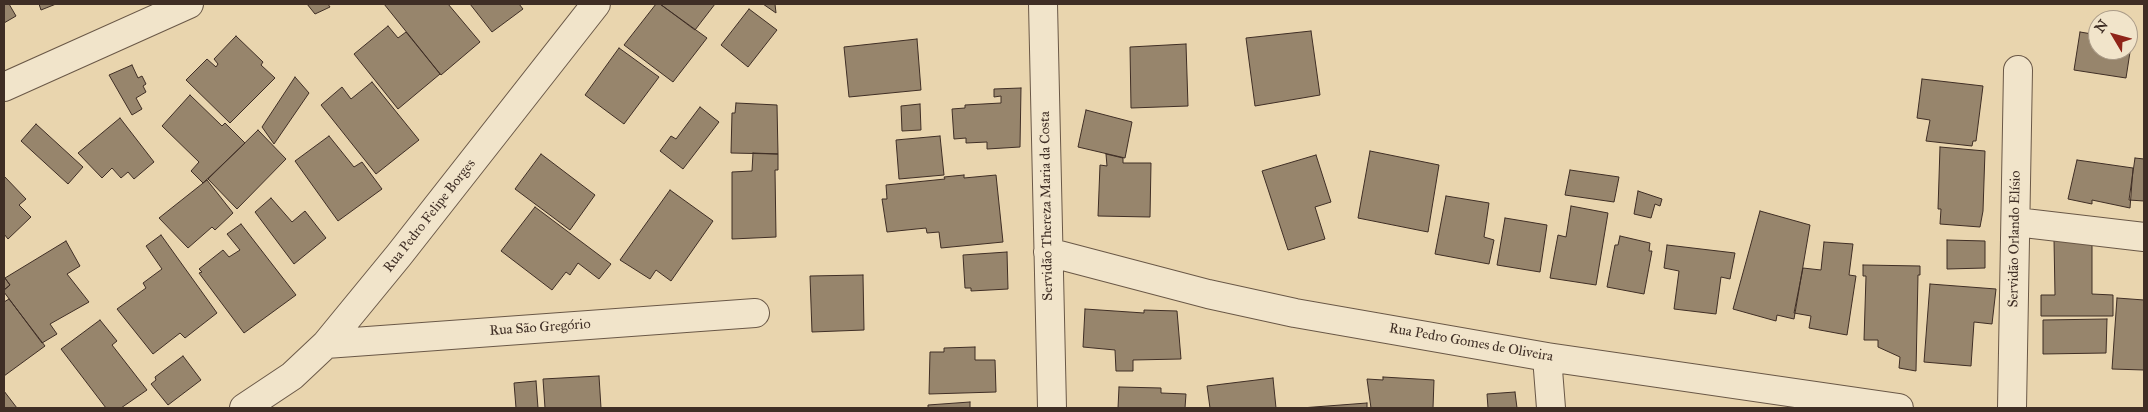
<!DOCTYPE html>
<html>
<head>
<meta charset="utf-8">
<style>
	body { margin:0 }
	#map { position:relative; width:2148px; height:412px; overflow:hidden; background:#e9d5ae; font-family:"IM FELL Great Primer",serif }
	canvas { display:block }
	.frame { position:absolute; inset:0; border:5px solid #3f2e25; pointer-events:none }
	.north { position:absolute; left:2088px; top:10px; width:50px; height:50px; box-sizing:border-box; background:#f1e4ca; border:1px solid #aa9b88; border-radius:50%; rotate:307deg; font-size:14px; font-weight:700; line-height:20px; text-align:center; color:#3f2e25 }
	.north::after { content:''; display:block; margin:auto; width:18px; height:22px; background:#8f2418; clip-path:polygon(50% 0,100% 100%,50% 72%,0 100%) }
</style>
</head>
<body>
<div id="map">
<canvas width="2148" height="412"></canvas>
<div class="frame"></div>
<div class="north">N</div>
</div>
<script>
const c = document.querySelector('canvas').getContext('2d');
c.lineJoin = 'round';
function fillPath(path, color) {
  c.fillStyle = color;
  c.fill(path, 'evenodd');
}
function toPath(rows) {
  const path = new Path2D();
  for (const r of rows) {
    path.moveTo(r[0], r[1]);
    for (let i = 2; i < r.length; i += 2) path.lineTo(r[i], r[i + 1]);
  }
  return path;
}
function strokePath(path, color, width, dash) {
  c.strokeStyle = color;
  c.lineWidth = width;
  c.lineCap = dash ? 'butt' : 'round';
  c.setLineDash(dash || []);
  c.stroke(path);
}
function drawText(font, color, halo, rows, align = 'center') {
  c.font = font + ' "IM FELL Great Primer",serif';
  c.lineWidth = 4;
  c.setLineDash([]);
  c.textBaseline = 'middle';
  c.strokeStyle = halo;
  c.fillStyle = color;
  for (const [text, x, y, turn = 0] of rows) {
    c.save();
    c.translate(x, y);
    c.rotate((+turn || 0) * Math.PI / 180);
    c.textAlign = isNaN(turn) ? turn : align;
    if (halo) c.strokeText(text, 0, 0);
    c.fillText(text, 0, 0);
    c.restore();
  }
}
const building = toPath([
	[4,4,9,4,16,16,4,23,4,4],
	[39,4,56,4,41,10,39,4],
	[307,4,328,4,330,7,315,14,307,4],
	[384,4,448,4,480,42,441,75,384,4],
	[470,4,519,4,523,9,492,32,470,4],
	[656,4,660,4,707,38,673,82,624,45,656,4],
	[660,4,715,4,695,30,660,4],
	[763,4,775,4,776,13,763,4],
	[749,9,777,30,748,67,721,45,749,9],
	[388,26,398,38,406,32,440,74,398,109,354,54,388,26],
	[1311,31,1320,95,1255,106,1246,38,1311,31],
	[2080,32,2098,35,2098,50,2128,50,2128,39,2132,39,2126,78,2074,70,2080,32],
	[236,36,263,62,261,65,275,78,230,123,186,80,207,59,216,67,218,64,214,59,236,36],
	[917,39,921,90,849,97,844,47,917,39],
	[1186,44,1188,106,1131,108,1130,47,1186,44],
	[619,48,659,77,624,124,585,95,619,48],
	[132,65,138,78,142,76,146,84,143,86,146,92,136,98,142,109,132,115,109,75,132,65],
	[295,77,309,93,274,144,262,127,295,77],
	[1922,79,1983,86,1976,141,1973,141,1972,146,1926,141,1930,120,1917,118,1922,79],
	[372,82,419,140,376,174,321,105,342,87,351,99,372,82],
	[1021,88,1020,147,987,149,987,142,966,143,966,138,954,139,952,109,965,108,965,105,1001,103,1001,96,994,97,994,89,1021,88],
	[190,95,222,126,225,123,245,143,203,183,191,171,199,162,162,126,190,95],
	[736,103,777,105,778,154,731,153,732,113,735,113,736,103],
	[920,104,921,130,902,131,901,106,920,104],
	[700,107,719,122,683,169,660,151,671,136,676,139,700,107],
	[1086,110,1132,122,1125,158,1078,147,1086,110],
	[120,118,154,162,134,179,128,172,121,178,112,168,102,178,78,153,120,118],
	[36,124,83,167,68,184,21,141,36,124],
	[258,130,286,159,237,209,208,179,258,130],
	[329,136,354,167,362,162,382,189,338,221,295,161,329,136],
	[940,136,944,175,899,179,896,140,940,136],
	[1940,147,1985,151,1983,211,1980,227,1940,224,1941,209,1938,209,1940,147],
	[1370,151,1439,165,1428,232,1358,218,1370,151],
	[753,153,778,154,778,170,775,170,776,237,732,239,732,172,752,171,753,153],
	[541,154,595,195,570,230,515,189,541,154],
	[1106,154,1123,158,1123,163,1151,163,1150,217,1098,216,1100,165,1107,166,1106,154],
	[1316,155,1331,202,1315,207,1325,239,1288,250,1262,171,1316,155],
	[2135,158,2144,159,2144,201,2129,200,2135,158],
	[2077,160,2133,168,2130,208,2092,200,2092,204,2068,199,2077,160],
	[1570,170,1619,177,1614,202,1565,195,1570,170],
	[964,175,964,178,996,175,1003,242,941,248,939,232,927,233,926,228,887,232,882,199,887,199,886,185,945,179,944,177,964,175],
	[4,176,26,199,19,205,31,217,8,239,4,234,4,176],
	[207,180,233,213,215,230,212,227,188,248,159,218,207,180],
	[670,190,713,221,671,281,656,270,650,279,620,260,670,190],
	[1638,191,1662,199,1660,206,1655,204,1651,218,1634,214,1638,191],
	[1446,196,1489,203,1484,237,1494,240,1489,264,1435,254,1446,196],
	[271,198,292,222,305,211,326,238,294,264,255,212,271,198],
	[1571,206,1608,213,1596,285,1550,278,1558,235,1566,237,1571,206],
	[535,207,611,264,599,279,578,263,570,275,566,272,552,290,501,251,535,207],
	[1760,211,1810,225,1794,319,1777,315,1776,321,1733,309,1760,211],
	[1505,218,1547,225,1540,272,1497,265,1505,218],
	[241,224,296,295,244,333,199,273,202,272,199,269,223,250,229,257,240,250,227,234,241,224],
	[161,235,217,313,185,338,180,333,153,354,117,309,146,288,143,283,162,269,146,246,161,235],
	[1620,236,1650,243,1649,251,1652,251,1644,294,1607,287,1615,245,1618,245,1620,236],
	[2054,239,2092,242,2092,294,2113,295,2113,316,2041,316,2041,295,2055,295,2054,239],
	[1947,240,1985,241,1985,268,1947,269,1947,240],
	[66,241,80,266,67,274,89,302,50,324,57,334,42,343,4,292,4,290,10,285,5,278,66,241],
	[1824,242,1853,244,1849,275,1856,276,1847,335,1809,328,1811,316,1794,313,1803,268,1821,270,1824,242],
	[1667,245,1735,253,1730,279,1721,277,1716,314,1674,309,1679,271,1664,268,1667,245],
	[1007,252,1008,289,971,291,971,288,965,288,963,255,1007,252],
	[1863,265,1920,266,1920,275,1918,275,1916,371,1899,368,1900,357,1878,347,1878,340,1864,340,1866,276,1863,276,1863,265],
	[863,275,864,330,812,332,810,276,863,275],
	[4,277,10,285,4,290,4,277],
	[1930,284,1996,289,1992,324,1974,322,1971,366,1924,362,1930,284],
	[2117,298,2144,300,2144,370,2112,369,2117,298],
	[9,299,45,346,4,376,4,302,9,299],
	[1085,309,1144,313,1144,310,1177,311,1181,359,1133,360,1133,371,1116,371,1115,350,1083,347,1085,309],
	[2107,319,2106,353,2043,354,2043,320,2107,319],
	[100,320,117,341,112,345,147,390,121,408,106,408,61,349,100,320],
	[975,347,975,360,995,360,996,392,929,394,930,352,944,352,944,348,975,347],
	[183,356,201,380,168,405,151,384,156,380,155,377,183,356],
	[599,376,601,408,545,408,543,379,599,376],
	[1383,377,1434,380,1433,408,1371,408,1367,379,1383,380,1383,377],
	[1273,378,1276,408,1210,408,1207,386,1273,378],
	[536,381,538,408,516,408,514,383,536,381],
	[1119,387,1161,388,1161,393,1186,394,1185,408,1118,408,1119,387],
	[4,391,17,408,4,408,4,391],
	[1515,392,1517,408,1488,408,1487,394,1515,392],
	[970,402,970,408,928,408,928,405,970,402],
	[1367,403,1367,408,1301,408,1367,403]
]);
fillPath(building, '#97856c');
strokePath(building, '#3f2e25', 1);
const minor = toPath([
	[1043,4,1052,408],
	[4,87,189,4],
	[2016,222,2144,237],
	[1048,252,1208,294,1295,313,1547,357,1899,408],
	[326,344,755,313],
	[1547,357,1551,408],
	[244,408,292,376,326,344,399,255,596,4],
	[2012,408,2018,70]
]);
strokePath(minor, '#6a5847', 30);
strokePath(minor, '#f1e4ca', 28);
drawText('14px', '#3f2e25', '#f1e4ca', [
	["Servidão Thereza Maria da Costa",1047,206,-91],
	["Rua Pedro Felipe Borges",430,216,-52],
	["Servidão Orlando Elísio",2015,239,-89],
	["Rua São Gregório",540,328,-4],
	["Rua Pedro Gomes de Oliveira",1471,343,10]
]);
</script>
</body>
</html>
